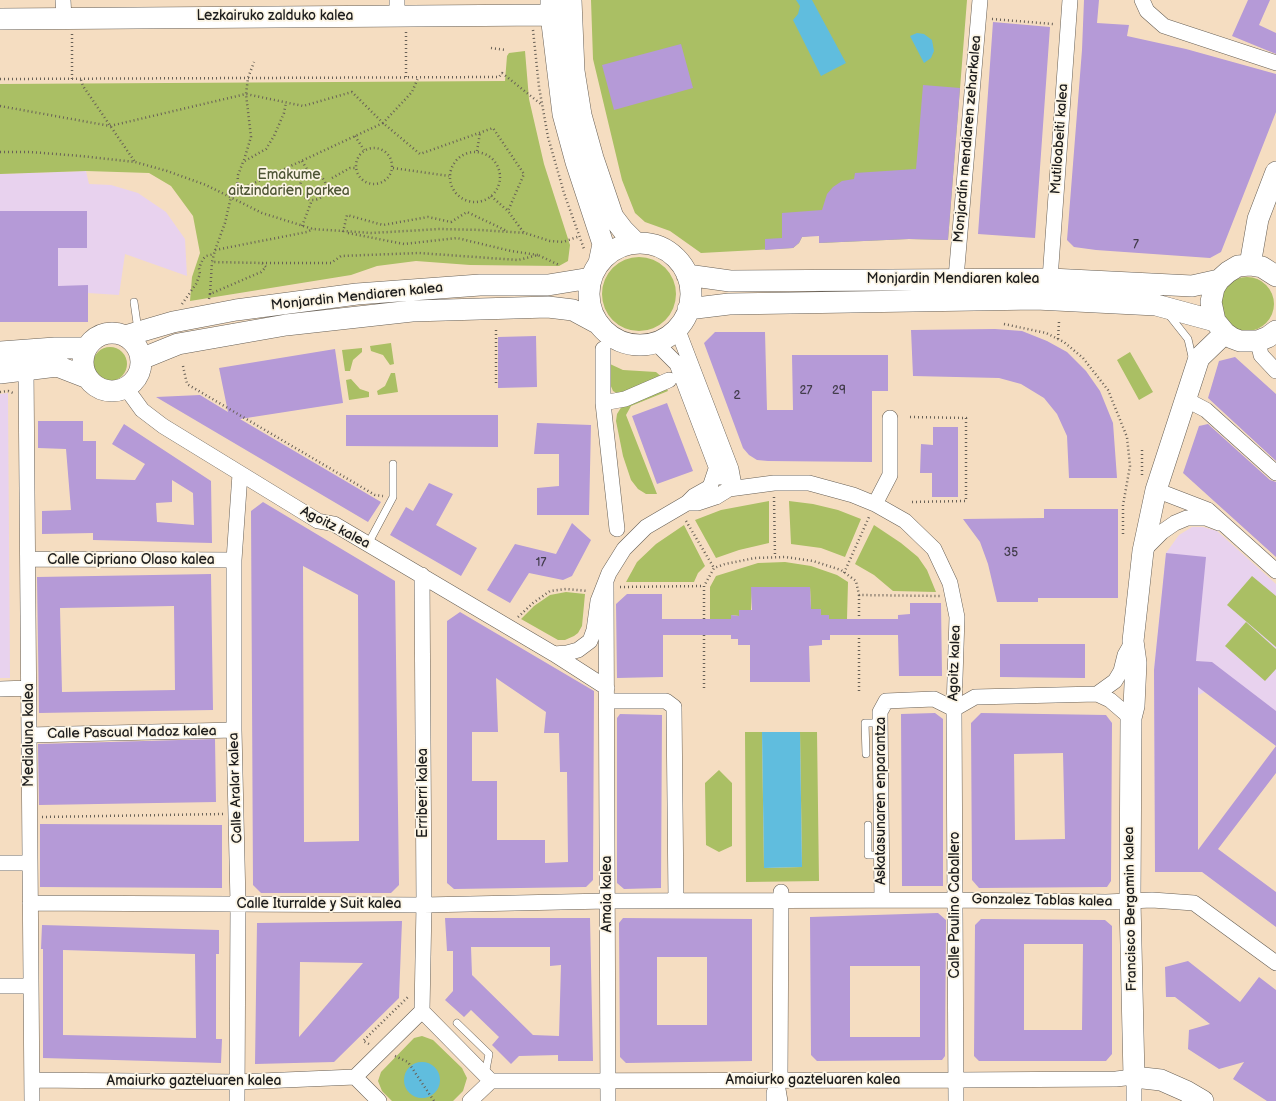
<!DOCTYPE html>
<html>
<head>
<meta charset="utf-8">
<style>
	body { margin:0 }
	canvas { display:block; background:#f5ddc1 }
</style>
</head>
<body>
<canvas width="1276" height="1101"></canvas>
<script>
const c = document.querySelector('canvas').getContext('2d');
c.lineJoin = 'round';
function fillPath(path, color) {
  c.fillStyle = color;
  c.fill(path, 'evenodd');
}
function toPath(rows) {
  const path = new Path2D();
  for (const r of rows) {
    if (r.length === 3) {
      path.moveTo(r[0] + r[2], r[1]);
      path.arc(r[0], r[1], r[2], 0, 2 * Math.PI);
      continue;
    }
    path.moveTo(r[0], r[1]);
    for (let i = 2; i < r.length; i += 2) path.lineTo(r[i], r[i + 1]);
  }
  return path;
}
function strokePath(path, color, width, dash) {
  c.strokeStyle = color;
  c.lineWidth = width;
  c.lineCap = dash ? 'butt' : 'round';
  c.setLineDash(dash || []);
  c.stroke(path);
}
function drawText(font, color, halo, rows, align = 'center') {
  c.font = font + ' "Balsamiq Sans",sans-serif';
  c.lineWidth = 3.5;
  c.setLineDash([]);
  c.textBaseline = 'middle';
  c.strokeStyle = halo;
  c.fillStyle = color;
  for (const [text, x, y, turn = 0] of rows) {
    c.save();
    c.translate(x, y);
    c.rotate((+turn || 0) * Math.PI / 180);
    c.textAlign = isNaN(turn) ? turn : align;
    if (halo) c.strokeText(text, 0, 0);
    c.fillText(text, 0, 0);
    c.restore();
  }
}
fillPath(toPath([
	[86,171,89,184,111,185,138,193,166,212,185,239,187,276,125,254,119,295,88,293,88,322,0,322,0,174],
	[8,393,10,678,0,678,0,394],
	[1192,527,1203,527,1217,531,1276,584,1276,746,1205,692,1198,695,1198,819,1155,818,1154,670,1166,553,1179,535]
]), '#e8d2ee');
fillPath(toPath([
	[591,0,967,0,948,240,909,239,819,243,819,236,810,236,802,237,799,243,793,248,701,253,670,231,645,222,635,213,622,180,593,59],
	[525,51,529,99,544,164,570,245,568,261,559,266,470,265,416,261,377,266,351,275,190,301,192,277,200,253,193,216,171,186,149,173,86,171,0,174,0,84,505,81,507,56,509,53],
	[639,294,37],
	[1247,304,27],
	[391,343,394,364,390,365,383,355,371,351,370,346],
	[110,364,17],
	[362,348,362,352,353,360,350,371,345,371,342,350],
	[1130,352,1153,392,1139,400,1117,360],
	[610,364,623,370,656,372,664,379,620,395,613,391,610,384],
	[391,373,395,373,398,392,378,395,377,391,385,386],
	[351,379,360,389,369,392,369,397,349,400,346,380],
	[666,387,668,391,631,406,626,415,657,494,646,494,638,489,631,480,623,456,616,421,617,414,622,406],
	[769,501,769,543,739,550,716,558,695,520,721,510],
	[789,501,813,504,838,510,861,519,845,557,821,548,791,544],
	[684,525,705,566,698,573,694,582,626,582,637,562,656,544],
	[874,525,901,543,918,557,927,570,936,592,893,591,874,575,855,564],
	[785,562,811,566,837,575,848,582,847,619,829,619,829,615,821,615,811,609,810,587,752,587,751,610,739,610,739,616,731,615,731,619,710,619,710,587,716,576,758,563],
	[1252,576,1276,596,1276,647,1227,605],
	[566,592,585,594,582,626,578,633,574,636,565,640,558,640,521,619,534,606,550,595],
	[1246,622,1276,649,1276,669,1265,681,1225,646],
	[745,732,762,732,764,868,802,867,800,732,817,732,819,881,746,882],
	[719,770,732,783,732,846,719,852,706,845,705,783],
	[422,1036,433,1040,462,1068,467,1078,463,1091,453,1101,392,1101,382,1091,378,1081,381,1072,414,1038]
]), '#aabf64');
fillPath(toPath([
	[796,0,812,0,846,63,821,76,793,20,798,14,800,6],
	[917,33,924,34,932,40,934,51,931,58,924,63,910,36],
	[762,732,800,732,802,867,764,868],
	[422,1080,18]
]), '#60bdde');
fillPath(toPath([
	[1084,0,1099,0,1097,23,1129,25,1127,36,1186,49,1276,74,1276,112,1221,252,1210,258,1096,250,1074,247,1067,240,1082,50],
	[1248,0,1270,0,1259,25,1276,33,1276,54,1232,36],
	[993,22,1050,27,1035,238,978,234],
	[681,44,693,88,614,110,602,65],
	[923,85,960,88,948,240,909,239,819,243,819,236,802,237,799,243,793,248,765,250,765,239,782,238,782,213,822,210,827,194,833,187,842,181,854,179,855,173,916,169],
	[0,211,87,211,87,248,58,248,58,286,88,285,88,322,0,322],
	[995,329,1022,331,1047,341,1067,352,1086,371,1100,391,1113,423,1117,478,1069,478,1067,436,1057,414,1044,398,1021,384,999,378,913,376,911,330],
	[715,332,765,332,767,410,793,410,792,355,888,355,888,391,872,391,872,462,768,461,757,460,749,455,743,448,704,343],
	[536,336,537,387,498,388,498,337],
	[335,349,343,403,240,419,381,502,368,522,156,397,200,395,228,412,219,368],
	[1235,357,1276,394,1276,461,1208,398,1219,361],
	[667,403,693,471,657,484,632,416],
	[346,415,498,415,498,447,346,446],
	[38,421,83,421,83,441,96,441,96,479,135,480,145,464,112,444,124,424,211,481,212,543,93,540,93,533,42,534,42,511,71,510,66,449,38,448],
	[172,480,193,493,194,525,157,522,156,503,172,502],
	[537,423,591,425,589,515,537,515,537,488,559,486,559,454,534,454],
	[1208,424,1270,480,1276,482,1276,557,1183,473,1199,426],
	[933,427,958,427,958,497,932,497,932,473,920,473,921,444,933,445],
	[429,483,453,494,436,525,477,548,461,576,390,535,406,507,413,511],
	[263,502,395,581,399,885,391,893,261,893,253,885,251,511],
	[303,566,358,595,359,841,304,842],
	[1044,509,1118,509,1118,598,1038,598,1038,602,997,602,988,564,980,542,963,519,1044,518],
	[572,523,591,540,572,576,563,580,529,573,510,603,487,590,515,544,556,554],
	[1166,553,1206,557,1196,661,1212,662,1276,711,1276,746,1198,687,1198,850,1276,746,1276,773,1218,849,1276,892,1276,927,1202,872,1155,872,1154,670],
	[211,574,213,710,39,713,37,577],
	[174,606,175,690,62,692,60,608],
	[751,587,810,587,811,609,821,609,821,615,829,615,829,619,898,619,898,615,910,614,910,603,941,603,942,676,899,676,898,635,830,635,830,640,822,640,822,645,809,646,810,682,750,682,750,645,738,645,738,639,731,639,731,635,663,635,663,677,617,678,616,604,627,594,662,594,662,619,731,619,731,615,739,616,739,610,752,610],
	[460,612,594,691,593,880,586,887,454,889,447,883,447,621],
	[496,678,546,712,544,733,559,733,560,772,567,772,568,862,545,863,545,840,497,840,497,781,472,781,472,732,498,732],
	[1000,644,1085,644,1085,678,1000,677],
	[935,713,943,719,943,886,902,886,901,714],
	[981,713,1106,715,1112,723,1111,881,1107,887,979,888,972,880,971,723],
	[1063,753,1065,839,1015,840,1014,754],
	[620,714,662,715,661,888,624,889,617,883,617,718],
	[215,739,216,802,39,805,38,744],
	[40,824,222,825,222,888,40,887],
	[938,913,946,920,945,1056,942,1060,817,1061,811,1055,810,917],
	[850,966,920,966,920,1037,850,1037],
	[445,918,590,918,593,1061,558,1061,558,1055,519,1056,511,1064,492,1045,499,1037,471,1010,464,1017,445,1000,453,991,453,951,447,951],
	[471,947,550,947,550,966,561,965,559,1036,533,1035,472,975],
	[623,918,752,919,752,1061,626,1063,620,1057,619,923],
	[657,957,707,957,707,1025,657,1025],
	[981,919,1105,920,1112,926,1112,1054,1106,1061,979,1061,974,1056,975,925],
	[1024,944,1083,944,1082,1030,1024,1030],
	[402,921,399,998,334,1062,255,1064,257,923],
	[300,962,363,963,299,1037],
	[42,925,219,930,219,954,216,954,216,1039,222,1039,221,1063,43,1058,43,949,41,949],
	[63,950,195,954,196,1038,63,1035],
	[1188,961,1240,1002,1259,977,1276,990,1276,1101,1267,1101,1233,1079,1244,1062,1219,1069,1188,1049,1189,1030,1210,1024,1175,997,1166,997,1165,967]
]), '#b59ad7');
const lane = toPath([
	[134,302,138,330],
	[1169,315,1188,339,1193,361],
	[368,544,393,497,393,464],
	[866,754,865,723,880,723],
	[868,825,868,855,882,855],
	[457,1023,489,1054,485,1075],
	[781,1083,784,1101]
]);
const street = toPath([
	[63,0,64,18],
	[1142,0,1147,11,1164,26,1276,63],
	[397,15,397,0],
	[956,278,980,0],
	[1050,279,1070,0],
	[677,328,731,469,733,480,729,489],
	[1258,341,1261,355,1276,371],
	[655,342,677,364,720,477],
	[603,349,603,403,617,529],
	[26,368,32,1101],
	[126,388,142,410,163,426,318,521,334,524,554,654,607,688],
	[1185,399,1206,410,1276,473],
	[603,403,625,399,669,380],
	[1156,490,1208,510,1276,571],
	[687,503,698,503,716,497,729,489,774,483,809,483,853,495,875,504,905,521,934,549,950,583,957,617,954,709,956,1101],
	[875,504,890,475,890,418],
	[1143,551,1162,532,1175,523,1187,518,1206,518,1219,523],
	[28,559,234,560],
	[422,575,424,905,422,1011],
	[606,583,608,1101],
	[554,654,567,653,578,650,590,641,594,630,598,601,609,573,624,549,646,527,687,503,694,496,710,487,716,469],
	[0,689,29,688],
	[1097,694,1115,681,1121,671,1125,655,1133,641],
	[607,701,666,701,674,707,676,901],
	[954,709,975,697,1097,694,1110,700,1131,718],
	[29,735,234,730],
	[0,863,30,863],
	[882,900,880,712,886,701,934,699,954,709],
	[30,903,424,905,607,901,956,900,1106,902,1152,900,1194,903,1276,963],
	[0,986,31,986],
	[422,1011,491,1081,470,1101],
	[32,1080,237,1082,355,1077],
	[491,1081,956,1080,1116,1079,1134,1077,1134,1101],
	[237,1101,238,903,234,730,234,560,240,474],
	[379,1101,355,1077,422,1011],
	[774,1101,774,1093,780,1080,781,892]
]);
const secondary = toPath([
	[551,0,551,15,563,114,576,162,603,244,599,263],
	[571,0,574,71,581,115,593,158,613,217,623,230,636,243],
	[0,19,551,15],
	[640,294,51],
	[1250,265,1258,219,1276,172],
	[687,275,730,281,1050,279,1192,286,1219,280],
	[1276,276,1262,267,1250,265,1238,266,1228,272,1219,280,1214,288,1211,302,1215,321,1225,333,1232,338,1240,341,1258,341,1268,337,1276,331],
	[688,309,729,304,1036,299,1156,305,1215,321],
	[112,362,29],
	[125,336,173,322,236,310,357,294,480,285,548,285,591,278],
	[0,352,55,348,86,348],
	[141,359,178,344,286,325,412,311,548,307,573,310,599,324],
	[0,373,57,366,88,378],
	[1203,1101,1186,1091,1161,1080,1134,1077,1130,901,1131,718,1134,706,1136,663,1133,641,1143,551,1156,490,1199,358,1225,333]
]);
strokePath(lane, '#686056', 8);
strokePath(street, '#686056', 16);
strokePath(secondary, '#686056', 22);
strokePath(toPath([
	[992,19,1053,24],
	[533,30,539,87,548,137,564,193,584,249],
	[406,32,406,77],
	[72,34,72,79],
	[491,48,506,50],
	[0,79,499,77,502,73,542,105],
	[81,80,83,86,135,162],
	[0,106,110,126,246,94,303,106,352,92,383,123,412,92,418,78],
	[355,136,364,150],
	[374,166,18],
	[477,151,480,133],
	[0,152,30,152,81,156,135,162,167,171,206,185,262,213,313,229,372,233,439,229,481,230,525,233,550,241,563,242,580,236],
	[475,177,25],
	[244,160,251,137,246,94,248,78,254,62],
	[302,161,310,174],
	[393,168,449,176],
	[313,187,13],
	[332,178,350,168,355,168],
	[237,191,238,175,243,162,266,149,274,136,284,113,286,102],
	[491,196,508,211],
	[302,226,312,200],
	[343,232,347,215,383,225,428,217,451,222,467,212,507,231],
	[348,233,404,244,457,238,511,251,538,255],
	[215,250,225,223,231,197,237,191,383,123,420,154,493,128,524,174,508,211,524,233],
	[262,263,331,263,341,256,419,253,518,260,538,255,559,265],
	[210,294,212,262],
	[209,299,210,294,261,272,266,267,262,263,212,262,215,250,307,232,313,229],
	[182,304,196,284,200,274,199,268,203,259,206,256,214,254],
	[1004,324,1046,333,1064,342,1083,358,1108,390,1127,437,1130,466,1123,505,1123,536],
	[496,330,496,385],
	[1058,339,1059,322],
	[183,366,187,384,375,495,383,496],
	[0,392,8,391,13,393],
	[910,417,966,418,966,501,911,502],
	[1142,475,1142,448],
	[774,497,775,557],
	[686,521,714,568],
	[844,573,869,517],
	[620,587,704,586],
	[859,595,859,619],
	[518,617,533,603,550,591,566,589,588,591],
	[704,619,704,586,714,568,725,564,755,558,785,557,813,561,841,570,856,581,859,595,940,596],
	[704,635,704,690],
	[859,691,859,635],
	[42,817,223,814],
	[369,1044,363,1041,408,997],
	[395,1056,408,1062,434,1101]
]), '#686056', 2.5, [1, 3]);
strokePath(lane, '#fff', 7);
strokePath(street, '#fff', 15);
strokePath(secondary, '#fff', 21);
drawText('12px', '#423c4b', null, [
	["7",1136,245],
	["27",806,391],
	["29",839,391],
	["2",737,396],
	["35",1011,553],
	["17",541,563]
]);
drawText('14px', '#1c1c1c', '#fcf5e5', [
	["Lezkairuko zalduko kalea",275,16],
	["Monjardín mendiaren zeharkalea",968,139,-85],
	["Mutiloabeiti kalea",1060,139,-86],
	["Monjardin Mendiaren kalea",953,279],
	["Monjardin Mendiaren kalea",357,297,-6],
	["Agoitz kalea",335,528,27],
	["Calle Cipriano Olaso kalea",131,560],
	["Agoitz kalea",955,663,-88],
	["Calle Pascual Madoz kalea",132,733,-1],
	["Medialuna kalea",29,735,-90],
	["Calle Aralar kalea",236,788,-92],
	["Erriberri kalea",423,793,-90],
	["Askatasunaren enparantza",881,801,-90],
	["Amaia kalea",607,894,-90],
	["Gonzalez Tablas kalea",1042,901,1],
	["Calle Iturralde y Suit kalea",319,904],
	["Calle Paulino Caballero",955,905,-90],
	["Francisco Bergamin kalea",1131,909,-91],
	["Amaiurko gazteluaren kalea",813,1080],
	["Amaiurko gazteluaren kalea",194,1081]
]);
drawText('14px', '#4e5535', '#fcf5e5', [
	["Emakume",289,175],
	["aitzindarien parkea",289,191]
]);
</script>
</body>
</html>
